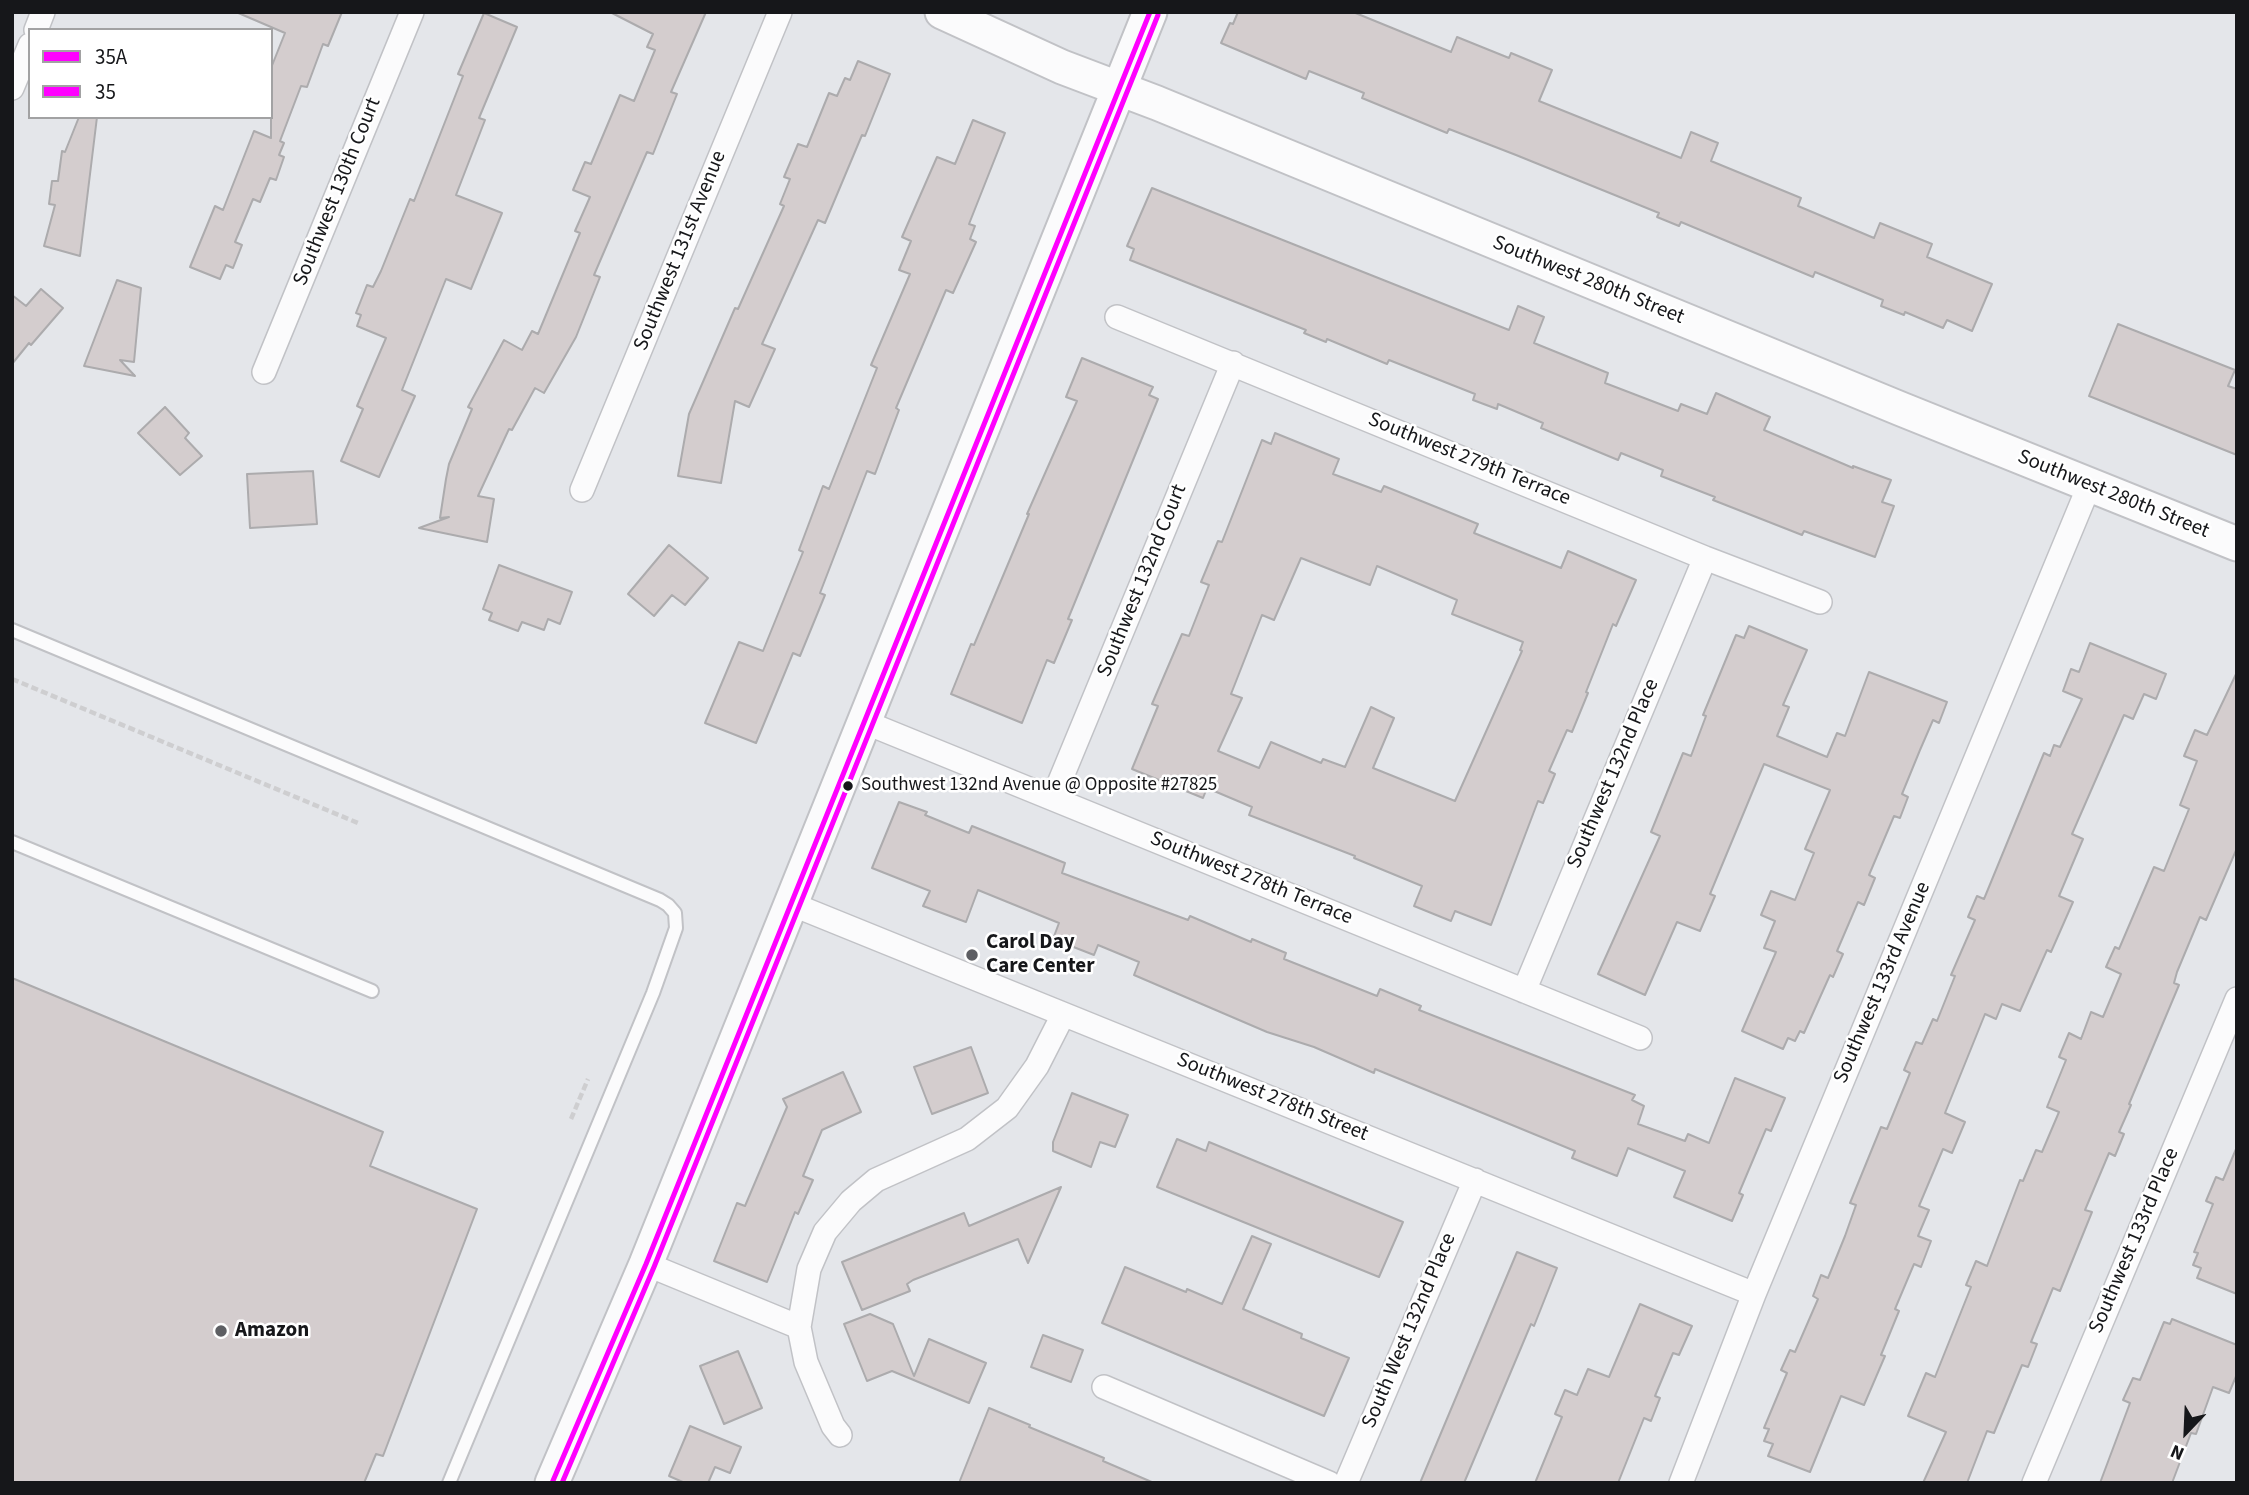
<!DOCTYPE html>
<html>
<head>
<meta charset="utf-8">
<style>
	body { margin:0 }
	#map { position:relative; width:2249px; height:1495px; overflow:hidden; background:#e4e6ea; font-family:"Source Sans 3",sans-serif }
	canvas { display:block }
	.frame { position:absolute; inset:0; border:14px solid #16171a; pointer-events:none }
	.legend { position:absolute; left:28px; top:28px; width:245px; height:91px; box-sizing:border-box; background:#fff; border:2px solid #a2a2a3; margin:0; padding:9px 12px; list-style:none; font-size:21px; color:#16171a }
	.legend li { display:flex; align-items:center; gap:14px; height:35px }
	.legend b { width:35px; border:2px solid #a2a2a3 }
	.north { position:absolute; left:2151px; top:1397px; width:70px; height:70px; -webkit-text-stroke:5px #fff; paint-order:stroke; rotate:203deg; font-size:19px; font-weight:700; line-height:28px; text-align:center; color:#16171a }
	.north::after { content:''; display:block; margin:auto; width:24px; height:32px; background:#16171a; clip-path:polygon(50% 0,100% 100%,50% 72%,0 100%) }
</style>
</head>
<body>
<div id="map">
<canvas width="2249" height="1495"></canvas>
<div class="frame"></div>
<ul class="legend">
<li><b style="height:9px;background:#f0f"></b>35A</li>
<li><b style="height:9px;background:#f0f"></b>35</li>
</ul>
<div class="north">N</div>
</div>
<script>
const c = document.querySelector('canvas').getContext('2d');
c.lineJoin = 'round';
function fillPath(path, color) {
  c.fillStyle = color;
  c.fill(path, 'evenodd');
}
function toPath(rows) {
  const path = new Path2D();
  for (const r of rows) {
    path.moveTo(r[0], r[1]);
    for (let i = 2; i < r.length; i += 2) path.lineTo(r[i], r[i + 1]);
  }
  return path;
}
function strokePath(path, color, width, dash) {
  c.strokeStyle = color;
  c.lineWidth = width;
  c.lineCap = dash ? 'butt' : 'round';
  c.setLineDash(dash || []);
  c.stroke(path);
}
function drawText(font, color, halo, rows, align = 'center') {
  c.font = font + ' "Source Sans 3",sans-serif';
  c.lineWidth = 5;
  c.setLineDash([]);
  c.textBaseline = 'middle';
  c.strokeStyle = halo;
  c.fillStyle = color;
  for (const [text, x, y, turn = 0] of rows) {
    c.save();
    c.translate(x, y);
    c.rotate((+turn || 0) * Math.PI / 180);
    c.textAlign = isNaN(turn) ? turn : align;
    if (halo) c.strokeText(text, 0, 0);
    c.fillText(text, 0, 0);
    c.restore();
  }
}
const building = toPath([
	[236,12,342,12,328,46,323,44,307,87,301,86,280,141,284,143,279,155,284,157,276,180,270,178,260,202,253,199,235,242,242,245,233,268,226,265,220,279,190,267,215,206,223,210,254,131,271,138,271,68,285,33,236,12],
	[610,12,706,12,671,92,677,94,653,154,647,152,594,275,600,277,576,337,544,393,535,388,512,430,509,429,478,496,494,499,487,542,419,528,449,517,440,518,446,479,449,464,472,409,468,407,504,340,522,350,532,331,538,334,580,233,575,231,590,197,573,190,585,162,591,164,620,95,634,101,655,50,647,47,653,34,610,12],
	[1238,12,1353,12,1451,52,1457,37,1509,58,1511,53,1552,70,1539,101,1681,158,1691,132,1718,143,1711,161,1801,198,1798,206,1874,238,1880,223,1932,244,1927,257,1992,284,1972,331,1947,320,1943,328,1905,312,1904,315,1881,306,1883,300,1815,272,1813,277,1681,222,1679,226,1657,217,1659,213,1516,155,1449,129,1447,133,1362,98,1364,93,1309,71,1306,79,1221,43,1230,23,1233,24,1238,12],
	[484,13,517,27,479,118,485,120,456,195,502,213,471,289,446,279,402,390,415,396,379,477,341,461,363,409,357,406,386,338,357,326,361,315,356,313,367,285,373,287,381,271,410,199,414,201,463,76,458,74,484,13],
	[858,61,890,74,865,136,862,135,825,223,818,220,762,344,775,349,749,407,735,401,721,483,678,476,689,414,735,308,738,309,784,206,780,204,790,179,784,177,798,144,807,147,829,93,837,96,845,78,850,80,858,61],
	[79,117,97,117,80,256,44,246,55,205,49,204,52,181,58,181,62,151,65,152,79,117],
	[973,120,1005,133,969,224,975,226,970,239,976,242,953,293,946,290,896,408,899,410,875,474,867,471,820,593,825,595,800,656,793,653,756,743,705,723,739,642,763,651,803,552,799,550,823,486,829,489,877,368,871,365,910,274,899,270,911,241,902,237,937,157,955,164,973,120],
	[1152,188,1509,330,1518,306,1544,317,1534,343,1608,373,1605,383,1678,411,1681,404,1707,414,1716,393,1770,417,1764,430,1853,468,1853,466,1891,480,1882,502,1894,506,1875,557,1804,531,1802,535,1713,500,1715,497,1661,476,1663,470,1621,453,1618,460,1541,428,1543,423,1498,404,1497,409,1473,400,1475,394,1389,360,1387,364,1327,339,1326,342,1304,333,1306,330,1130,260,1134,249,1127,246,1152,188],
	[117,280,141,288,134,362,120,360,135,376,84,366,117,280],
	[41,289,63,308,31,345,29,343,12,364,12,295,26,306,41,289],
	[2118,324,2235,370,2228,386,2237,389,2237,455,2089,396,2118,324],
	[1082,358,1153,387,1149,395,1158,399,1068,619,1072,620,1054,663,1047,660,1022,723,951,694,971,644,974,645,1029,514,1027,514,1077,401,1066,397,1082,358],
	[165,407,189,433,185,438,202,456,180,475,138,433,165,407],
	[1275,433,1339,459,1333,474,1381,492,1384,486,1446,511,1478,524,1474,533,1561,568,1568,551,1636,580,1616,626,1613,624,1586,692,1588,693,1572,732,1567,730,1549,771,1555,774,1543,803,1538,801,1491,925,1455,911,1451,921,1414,906,1422,886,1354,858,1355,856,1249,815,1252,807,1207,788,1203,798,1132,769,1158,706,1152,704,1182,634,1189,636,1209,585,1201,582,1218,541,1222,542,1262,440,1271,444,1275,433],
	[1301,558,1370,585,1377,566,1457,600,1452,614,1523,642,1520,650,1522,651,1455,801,1373,768,1394,718,1371,707,1345,767,1323,759,1321,763,1271,742,1259,768,1218,751,1242,698,1231,694,1262,615,1274,620,1301,558],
	[313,471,317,524,250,528,247,474,313,471],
	[669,545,708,578,685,605,672,595,654,616,628,594,669,545],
	[499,565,572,592,560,624,548,619,544,630,522,622,518,631,489,620,492,613,483,609,499,565],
	[1749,626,1807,650,1783,705,1789,707,1777,736,1827,757,1837,733,1845,736,1869,672,1947,702,1939,723,1933,720,1920,750,1902,794,1908,797,1900,818,1894,816,1869,875,1875,878,1864,905,1858,902,1837,951,1843,954,1833,977,1830,975,1804,1033,1800,1031,1795,1041,1788,1038,1783,1049,1742,1031,1776,952,1764,948,1775,921,1761,915,1771,891,1795,900,1814,853,1805,849,1830,790,1764,764,1710,894,1715,896,1700,931,1677,922,1645,995,1598,974,1660,836,1651,832,1683,753,1691,756,1706,716,1703,715,1736,635,1744,638,1749,626],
	[2090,643,2166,674,2156,699,2144,694,2133,719,2124,715,2072,834,2083,839,2059,896,2073,902,2051,952,2047,950,2020,1011,2002,1004,1996,1019,1985,1014,1945,1113,1965,1122,1952,1153,1943,1149,1919,1206,1929,1210,1918,1236,1931,1241,1921,1267,1914,1264,1895,1309,1899,1311,1881,1355,1885,1356,1864,1405,1841,1396,1810,1472,1768,1456,1773,1444,1764,1441,1769,1429,1764,1428,1787,1373,1781,1370,1790,1350,1795,1352,1818,1299,1813,1296,1821,1275,1828,1278,1845,1236,1856,1205,1850,1203,1881,1127,1887,1129,1910,1073,1904,1070,1916,1042,1922,1044,1933,1019,1937,1021,1955,976,1951,975,1975,920,1968,917,1977,896,1984,899,2044,753,2050,756,2054,745,2060,747,2082,699,2063,691,2071,669,2079,672,2090,643],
	[2237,672,2237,848,2206,920,2200,917,2177,972,2174,983,2179,985,2129,1104,2131,1105,2119,1132,2124,1134,2115,1156,2109,1153,2085,1210,2092,1212,2060,1291,2053,1288,2031,1342,2037,1344,2028,1367,2022,1365,1994,1433,1987,1431,1967,1483,1923,1483,1946,1432,1908,1416,1926,1373,1935,1377,1971,1287,1966,1285,1976,1261,1987,1266,2020,1180,2023,1181,2036,1150,2042,1152,2059,1112,2047,1107,2066,1060,2059,1057,2069,1033,2081,1039,2091,1012,2103,1017,2121,974,2106,967,2115,947,2119,949,2154,867,2164,871,2189,809,2180,805,2197,761,2184,756,2195,730,2207,735,2237,672],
	[899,802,927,812,925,815,969,833,972,826,1065,863,1062,873,1188,920,1190,916,1251,942,1252,939,1286,953,1284,959,1377,996,1380,989,1421,1006,1419,1010,1635,1095,1632,1100,1644,1106,1638,1124,1685,1141,1688,1134,1709,1143,1735,1078,1785,1098,1771,1131,1766,1129,1739,1193,1743,1195,1732,1221,1674,1197,1685,1171,1628,1148,1617,1176,1572,1158,1575,1151,1512,1125,1375,1069,1374,1073,1314,1047,1267,1032,1134,975,1139,962,1098,945,1094,955,1053,939,1059,923,978,890,966,922,923,906,930,891,872,868,899,802],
	[12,978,383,1132,370,1166,477,1209,383,1456,376,1454,364,1483,12,1483,12,978],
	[971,1047,988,1093,932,1114,914,1067,971,1047],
	[843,1072,861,1112,822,1130,803,1176,813,1180,798,1214,795,1212,767,1282,714,1261,737,1203,745,1206,787,1107,783,1099,843,1072],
	[1072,1093,1128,1115,1115,1147,1100,1142,1091,1167,1053,1151,1053,1142,1072,1093],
	[1177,1139,1206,1151,1209,1142,1403,1222,1379,1277,1157,1187,1177,1139],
	[2236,1149,2237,1149,2237,1294,2197,1278,2201,1268,2193,1265,2198,1253,2194,1252,2213,1204,2206,1201,2216,1177,2223,1180,2236,1149],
	[1061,1187,1028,1263,1018,1239,913,1280,907,1284,910,1291,862,1310,842,1262,964,1213,969,1226,1061,1187],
	[1252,1236,1271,1244,1243,1309,1302,1334,1301,1338,1349,1358,1324,1416,1102,1323,1125,1267,1186,1292,1187,1289,1222,1304,1252,1236],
	[1517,1252,1557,1268,1534,1326,1531,1324,1464,1483,1420,1483,1517,1252],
	[1640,1304,1692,1326,1679,1355,1673,1353,1655,1396,1660,1398,1651,1421,1644,1418,1618,1483,1535,1483,1562,1417,1555,1414,1565,1390,1577,1395,1588,1369,1609,1377,1640,1304],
	[870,1314,893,1324,914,1376,929,1339,986,1363,969,1403,892,1371,867,1381,844,1324,870,1314],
	[2172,1319,2237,1345,2237,1374,2229,1393,2213,1387,2196,1434,2191,1433,2172,1483,2100,1483,2130,1403,2123,1400,2133,1378,2140,1380,2164,1322,2170,1324,2172,1319],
	[1043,1335,1083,1350,1071,1382,1031,1367,1043,1335],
	[738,1351,762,1408,724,1424,700,1366,738,1351],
	[989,1408,1030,1425,1029,1427,1104,1458,1103,1461,1154,1483,959,1483,989,1408],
	[690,1426,741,1447,730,1473,715,1467,708,1483,685,1483,669,1476,690,1426]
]);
fillPath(building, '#d4cdce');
strokePath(building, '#acabad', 2);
const lane = toPath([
	[12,630,660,900,668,905,675,913,676,928,653,993,449,1483],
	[12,842,372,991]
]);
const street = toPath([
	[36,30,43,12],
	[12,88,30,45],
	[1117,317,1705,558,1820,602],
	[264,372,412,12],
	[582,490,780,12],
	[862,721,1640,1038],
	[1053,798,1233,363],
	[789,903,1754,1294],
	[1524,991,1705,558],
	[646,1264,799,1327,806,1362,833,1426,840,1435],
	[799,1327,809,1269,825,1232,851,1201,876,1180,967,1139,1007,1108,1037,1066,1063,1015],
	[1104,1387,1329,1483],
	[1346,1483,1475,1180],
	[1681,1483,1754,1294,2089,486],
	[2034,1483,2237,999]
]);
const secondary = toPath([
	[942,12,1062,67,1157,103,1901,409,2237,544],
	[552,1483,646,1264,1150,12]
]);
strokePath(lane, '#c1c2c6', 16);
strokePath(street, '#c1c2c6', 26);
strokePath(secondary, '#c1c2c6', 37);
strokePath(toPath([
	[12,679,358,823],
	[571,1119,588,1079]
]), '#ceced0', 4.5, [7, 3.5]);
strokePath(lane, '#fbfbfc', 12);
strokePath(street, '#fbfbfc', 23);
strokePath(secondary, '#fbfbfc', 33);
strokePath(toPath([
	[552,1483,646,1264,1150,12]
]), '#f0f', 5);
strokePath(toPath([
	[562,1483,654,1267,1158,15]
]), '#f0f', 5);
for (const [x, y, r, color] of [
	[848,786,6,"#16171a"],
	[972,955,7,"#5e5f63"],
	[221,1331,7,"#5e5f63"]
]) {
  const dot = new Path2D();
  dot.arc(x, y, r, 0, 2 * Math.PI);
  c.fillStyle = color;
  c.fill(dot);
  strokePath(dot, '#fff', 2.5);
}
drawText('19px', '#16171a', '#fff', [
	["Southwest 132nd Avenue @ Opposite #27825",861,786]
], 'left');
drawText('21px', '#16171a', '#fff', [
	["Southwest 130th Court",338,192,-68],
	["Southwest 131st Avenue",681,251,-68],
	["Southwest 280th Street",1588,281,22],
	["Southwest 279th Terrace",1469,460,22],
	["Southwest 280th Street",2113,495,22],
	["Southwest 132nd Court",1143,581,-68],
	["Southwest 132nd Place",1614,774,-67],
	["Southwest 278th Terrace",1251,879,22],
	["Southwest 133rd Avenue",1883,983,-67],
	["Southwest 278th Street",1272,1098,22],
	["Southwest 133rd Place",2135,1241,-67],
	["South West 132nd Place",1410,1331,-67]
]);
drawText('bold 21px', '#16171a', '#fff', [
	["Carol Day",986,943],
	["Care Center",986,967],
	["Amazon",235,1331]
], 'left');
</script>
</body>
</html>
